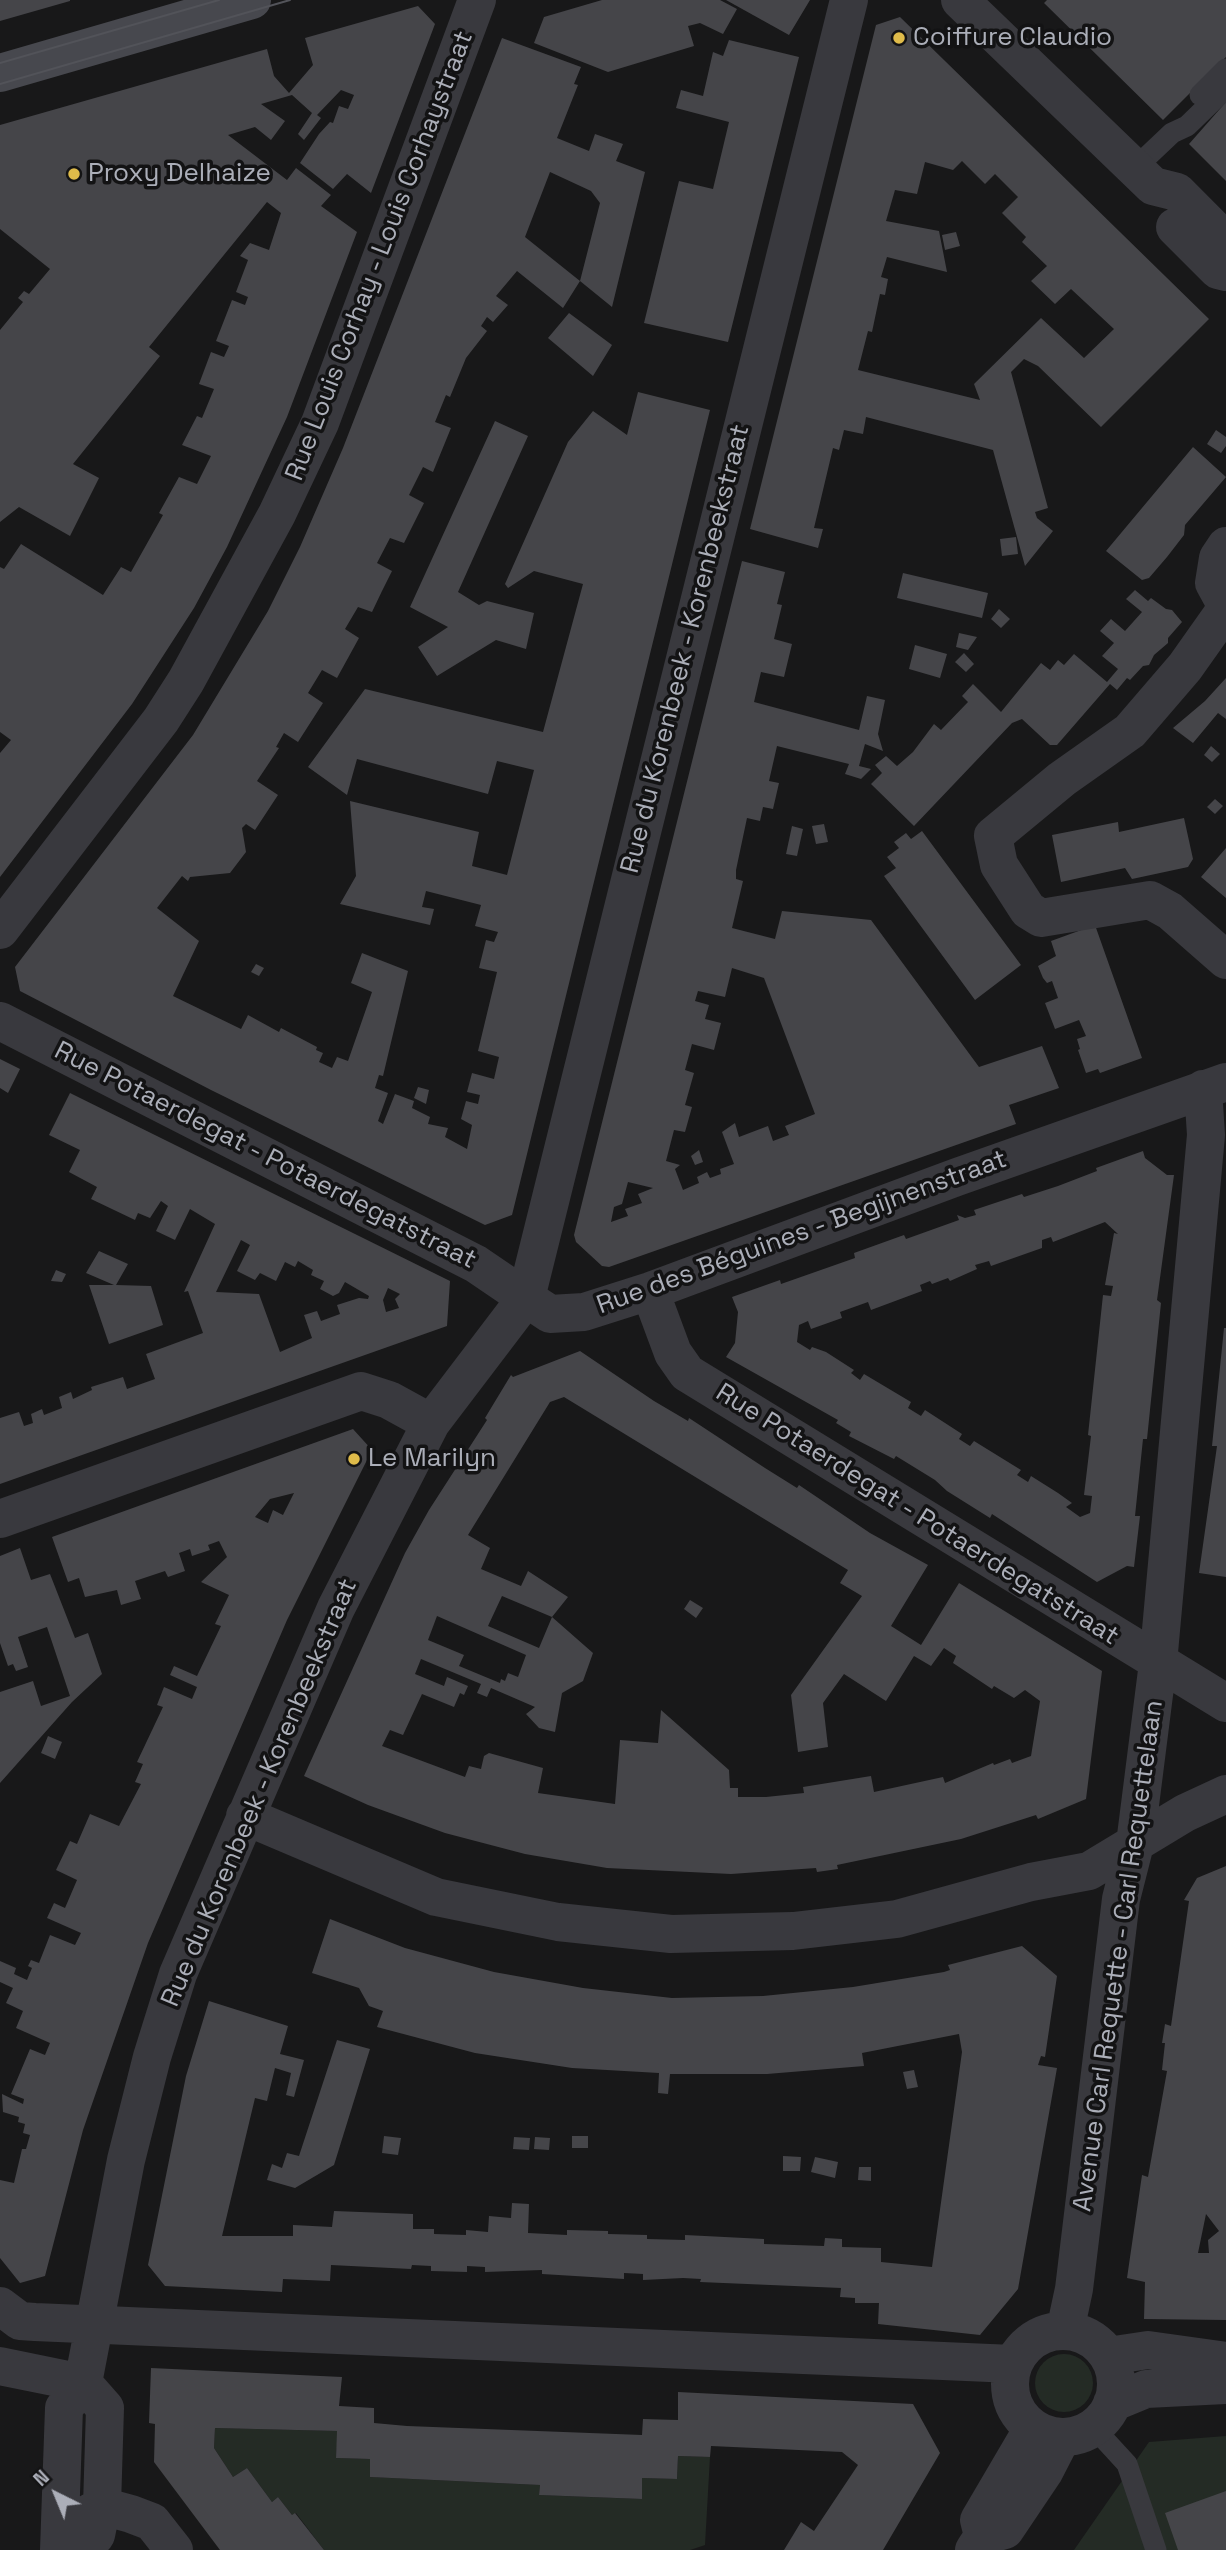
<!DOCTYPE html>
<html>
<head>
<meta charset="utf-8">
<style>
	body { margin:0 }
	#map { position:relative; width:1226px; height:2550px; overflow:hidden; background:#181819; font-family:"Space Grotesk",sans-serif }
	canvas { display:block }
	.north { position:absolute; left:21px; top:2459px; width:70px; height:70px; -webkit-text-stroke:5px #131314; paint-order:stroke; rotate:317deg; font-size:19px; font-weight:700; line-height:28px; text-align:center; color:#abaeb8 }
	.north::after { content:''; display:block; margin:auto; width:24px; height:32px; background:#abaeb8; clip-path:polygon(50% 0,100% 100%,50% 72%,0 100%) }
</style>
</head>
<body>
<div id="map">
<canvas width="1226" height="2550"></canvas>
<div class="north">N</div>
</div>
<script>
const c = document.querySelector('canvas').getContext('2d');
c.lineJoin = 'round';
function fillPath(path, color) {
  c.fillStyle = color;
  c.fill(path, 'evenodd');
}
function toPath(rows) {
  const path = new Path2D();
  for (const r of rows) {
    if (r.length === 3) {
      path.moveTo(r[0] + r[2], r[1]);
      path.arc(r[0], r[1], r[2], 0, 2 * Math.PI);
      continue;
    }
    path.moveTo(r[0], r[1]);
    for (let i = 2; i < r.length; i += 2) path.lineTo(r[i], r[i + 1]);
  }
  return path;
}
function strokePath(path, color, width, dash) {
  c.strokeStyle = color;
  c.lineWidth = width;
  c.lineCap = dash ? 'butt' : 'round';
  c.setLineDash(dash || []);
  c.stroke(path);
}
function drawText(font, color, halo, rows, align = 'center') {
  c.font = font + ' "Space Grotesk",sans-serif';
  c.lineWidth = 7;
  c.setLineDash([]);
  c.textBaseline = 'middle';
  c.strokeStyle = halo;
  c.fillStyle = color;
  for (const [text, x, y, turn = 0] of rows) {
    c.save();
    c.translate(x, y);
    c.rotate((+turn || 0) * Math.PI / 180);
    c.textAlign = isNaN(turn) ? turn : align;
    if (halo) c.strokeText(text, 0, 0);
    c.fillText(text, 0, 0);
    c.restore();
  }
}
fillPath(toPath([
	[1064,2383,29],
	[215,2428,338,2431,336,2458,370,2459,370,2477,540,2485,539,2495,641,2499,642,2478,677,2479,678,2456,710,2457,705,2545,690,2550,324,2550,296,2513,292,2515,278,2497,272,2502,247,2468,233,2477,214,2448],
	[1226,2436,1226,2550,1074,2550,1149,2442]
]), '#242b25');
fillPath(toPath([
	[0,0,70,0,70,1,0,21],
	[602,0,720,0,737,9,723,34,700,23,688,26,694,46,608,72,534,43,544,17],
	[726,0,810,0,789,35],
	[1047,0,1226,0,1226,57,1163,120,1044,3],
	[418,6,435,24,371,193,347,174,333,189,300,163,319,134,330,122,333,123,339,106,348,109,354,95,341,90,317,115,321,118,304,140,298,134,312,113,292,95,261,104,285,121,271,140,255,127,228,135,287,180,296,168,331,195,321,206,357,232,287,417,227,547,194,608,132,704,0,877,0,753,11,740,0,732,0,567,4,569,21,544,103,595,121,567,131,572,163,515,159,513,179,477,197,484,211,456,182,445,197,416,202,418,214,389,199,384,211,352,224,357,229,346,216,341,232,300,245,305,248,297,236,292,248,260,240,256,250,243,269,250,281,213,267,202,149,347,160,356,73,464,99,478,70,536,19,507,0,522,0,330,23,302,18,298,24,291,29,294,50,269,0,229,0,125,267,49,274,76,289,93,313,65,305,38],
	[900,17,1209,319,1101,427,1038,366,1024,359,1011,372,1048,508,1035,512,1037,518,1053,531,1025,566,993,450,866,417,863,434,844,430,839,450,833,448,814,528,823,529,818,548,750,529,876,25],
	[962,161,985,184,995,174,1018,197,1002,213,1026,237,1022,242,1047,266,1031,281,1055,304,1071,289,1114,329,1084,358,1041,318,974,384,980,400,858,370,868,331,872,332,880,294,885,295,888,279,881,277,887,257,947,272,939,231,886,221,895,190,917,194,925,162,953,170],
	[502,38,581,67,574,84,578,85,557,138,589,151,595,134,623,144,616,161,645,172,612,307,580,281,600,203,591,191,550,172,525,237,580,281,563,308,517,271,496,296,508,305,493,322,487,317,481,326,487,331,466,358,450,397,446,395,435,422,451,428,433,472,423,467,409,495,424,503,404,543,390,538,377,563,392,571,382,591,372,612,358,607,345,629,359,638,337,678,322,670,308,693,323,703,298,742,284,733,276,747,279,748,257,781,278,795,255,830,246,824,242,828,246,852,230,873,190,877,188,881,182,876,157,908,199,941,173,996,241,1029,248,1015,279,1032,281,1028,317,1047,316,1050,323,1053,319,1062,332,1068,337,1057,348,1061,372,992,351,983,362,953,408,971,383,1076,379,1075,375,1088,388,1093,378,1121,383,1124,395,1094,414,1101,412,1108,430,1117,428,1124,448,1128,445,1137,467,1149,472,1125,461,1119,466,1101,478,1104,480,1095,467,1092,472,1073,494,1079,499,1057,478,1051,497,972,479,968,486,940,494,942,498,932,475,926,481,905,426,891,422,907,434,909,430,925,340,904,356,876,350,801,479,832,472,866,507,875,534,770,497,761,488,794,357,759,347,795,308,767,365,689,543,732,583,584,534,571,508,588,505,584,568,442,593,411,627,435,638,392,710,410,512,1215,485,1225,211,1090,20,991,15,967,193,735,268,611,300,547,343,448],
	[729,40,799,57,728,342,644,323,679,181,713,189,729,122,676,108,681,90,703,96,713,52,723,56],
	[1226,102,1226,181,1189,144],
	[956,232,960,246,945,250,942,235],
	[569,313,612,345,593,376,548,338],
	[495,421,528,436,458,592,479,605,487,601,534,613,526,649,496,640,437,676,418,647,448,627,410,607],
	[1216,430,1226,437,1226,446,1221,453,1207,444],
	[1193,447,1226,477,1185,525,1184,535,1167,557,1149,578,1142,580,1106,551],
	[1016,537,1018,554,1002,556,1000,539],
	[742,561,785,572,777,604,782,605,774,639,792,644,784,677,761,672,754,702,859,730,867,696,885,700,878,734,883,751,865,744,859,766,871,769,861,779,845,774,849,764,777,746,769,781,779,783,773,809,763,807,760,821,747,818,736,870,736,879,743,881,732,928,775,939,782,911,871,920,979,1067,1042,1046,1059,1088,1009,1105,1016,1124,609,1267,602,1266,576,1242,574,1235],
	[732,968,764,978,815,1114,785,1126,789,1135,773,1141,768,1126,739,1137,735,1123,722,1132,734,1164,720,1169,721,1174,710,1178,707,1172,697,1177,699,1183,683,1190,675,1169,680,1165,666,1161,674,1130,685,1132,692,1107,685,1105,694,1073,685,1070,692,1044,714,1050,721,1023,705,1019,709,1005,695,1001,698,991,725,997],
	[628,1182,653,1188,638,1194,642,1203,625,1209,628,1216,611,1222,614,1207,622,1204],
	[903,573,988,593,982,618,897,598],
	[1135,590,1148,601,1151,598,1166,609,1172,610,1182,622,1168,638,1168,643,1154,655,1149,665,1143,666,1130,680,1127,678,1117,690,1110,684,1057,745,1050,745,1022,719,1012,723,914,826,871,784,882,773,875,765,886,756,897,766,913,752,934,724,941,730,968,702,962,696,973,684,1001,712,1041,663,1050,670,1058,660,1064,665,1074,654,1107,682,1118,669,1102,656,1114,643,1100,631,1111,619,1125,631,1142,612,1126,599],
	[999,609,1010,619,1001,628,991,619],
	[959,633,977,637,968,650,956,647],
	[915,645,947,654,940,678,909,669],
	[964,653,974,664,966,672,955,662],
	[1226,678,1226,719,1218,713,1193,743,1173,728,1205,701],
	[1211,746,1220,754,1212,762,1204,755],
	[1215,799,1223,806,1215,814,1207,807],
	[1184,818,1193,859,1188,867,1132,879,1125,868,1061,882,1052,835,1118,822,1119,832],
	[824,824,828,842,816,844,812,826],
	[792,826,803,829,797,856,786,854],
	[922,831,1021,965,975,1000,884,876,896,868,887,857,899,848,894,842,906,833,911,839],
	[1226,848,1226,898,1201,877],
	[1095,925,1142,1058,1100,1073,1098,1069,1086,1073,1078,1050,1080,1049,1077,1039,1086,1036,1079,1020,1055,1029,1045,1003,1058,998,1052,981,1047,983,1043,978,1038,966,1056,956,1051,941],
	[256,964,264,968,259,976,251,972],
	[0,1059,20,1069,8,1093,0,1088],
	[418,1087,429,1090,426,1104,414,1098],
	[70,1093,450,1281,447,1326,0,1484,0,1418,19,1412,24,1426,33,1423,31,1414,42,1409,44,1415,62,1408,59,1397,71,1392,73,1399,92,1390,91,1387,123,1377,127,1389,155,1379,146,1354,203,1333,188,1291,184,1292,215,1224,190,1209,175,1240,156,1231,168,1206,161,1201,150,1218,138,1213,135,1220,91,1199,97,1187,69,1172,80,1150,49,1135],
	[241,1240,250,1245,237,1271,255,1280,260,1273,276,1281,285,1262,295,1267,298,1261,313,1270,311,1275,324,1281,320,1289,333,1296,339,1293,345,1282,369,1296,368,1299,359,1298,337,1305,340,1314,321,1321,317,1311,304,1315,312,1338,280,1352,259,1294,216,1292],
	[388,1288,400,1294,395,1299,399,1308,386,1312,383,1300],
	[699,1150,703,1162,695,1165,691,1156],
	[1143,1151,1145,1158,1167,1175,1174,1175,1157,1300,1161,1303,1147,1439,1143,1439,1135,1516,1140,1516,1134,1567,1127,1566,1097,1582,992,1514,990,1518,947,1491,935,1480,896,1456,894,1459,849,1436,851,1432,836,1423,838,1420,726,1357,735,1343,738,1312,732,1297,780,1280,781,1284,855,1258,854,1253,904,1235,906,1239,959,1220,957,1215,965,1218,976,1215,974,1210,1022,1194,1024,1197,1058,1186,1097,1171,1096,1168],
	[1105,1222,1118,1234,1114,1233,1105,1285,1113,1286,1111,1296,1103,1295,1088,1435,1091,1436,1084,1495,1092,1496,1090,1513,1080,1517,1066,1507,1072,1503,1058,1493,1031,1476,1028,1482,1017,1475,1021,1470,974,1441,970,1446,959,1439,962,1434,925,1410,921,1416,908,1408,911,1402,864,1374,860,1380,851,1373,854,1370,826,1352,812,1347,810,1350,797,1342,799,1325,808,1321,811,1329,842,1318,840,1312,868,1302,871,1310,922,1291,920,1285,930,1281,932,1284,948,1278,950,1281,977,1269,975,1265,989,1261,991,1266,1042,1248,1042,1240,1051,1237,1053,1242],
	[99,1251,128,1264,116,1285,151,1286,163,1325,109,1344,89,1285,114,1285,86,1273],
	[56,1270,66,1274,62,1282,51,1281],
	[1224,1328,1226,1328,1226,1577,1199,1573,1217,1446,1212,1446],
	[580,1351,654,1401,688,1421,689,1418,765,1468,797,1488,799,1485,870,1533,928,1565,891,1626,921,1645,959,1583,1102,1671,1086,1799,1038,1819,1036,1815,961,1839,837,1865,838,1869,817,1872,816,1868,731,1874,607,1868,525,1854,445,1833,368,1805,304,1776,405,1553,429,1510,487,1420,485,1418,511,1375,513,1377],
	[564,1397,848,1570,840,1583,862,1596,791,1695,798,1752,828,1747,823,1703,844,1674,886,1701,914,1656,931,1666,944,1648,956,1656,953,1663,992,1689,994,1686,1014,1698,1025,1690,1040,1701,1031,1756,1012,1763,1010,1759,994,1765,993,1763,945,1783,943,1777,874,1792,871,1776,803,1787,804,1793,766,1797,738,1797,738,1788,730,1788,729,1770,661,1710,658,1743,620,1740,615,1804,538,1793,543,1768,489,1753,484,1756,481,1769,469,1766,465,1777,382,1746,390,1730,403,1735,422,1694,454,1707,460,1693,464,1695,468,1686,447,1677,444,1686,415,1674,421,1659,481,1684,477,1693,487,1697,491,1688,535,1707,526,1714,539,1728,555,1732,562,1693,583,1681,593,1653,552,1617,568,1597,528,1571,521,1586,481,1569,490,1548,468,1535,550,1402],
	[502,1596,552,1617,539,1648,488,1626],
	[437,1616,526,1655,518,1677,508,1673,505,1681,501,1679,500,1683,459,1666,464,1655,428,1640],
	[353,1429,372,1450,287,1620,148,1943,83,2130,45,2276,20,2283,0,2258,0,2180,14,2183,22,2149,26,2149,30,2135,23,2133,25,2124,18,2122,19,2117,3,2112,2,2094,23,2104,24,2099,11,2094,30,2049,45,2055,50,2043,16,2028,23,2011,6,2003,13,1988,0,1982,0,1961,16,1968,14,1974,27,1980,32,1968,28,1966,31,1960,39,1963,50,1935,75,1945,81,1933,47,1918,54,1903,65,1908,77,1880,56,1870,70,1841,77,1844,90,1814,119,1826,141,1784,135,1782,143,1764,137,1762,163,1707,157,1705,164,1687,192,1699,197,1687,170,1675,174,1666,197,1676,221,1626,215,1624,229,1595,201,1582,227,1557,219,1541,208,1545,210,1550,192,1556,190,1549,179,1553,185,1571,168,1577,165,1571,135,1581,141,1599,121,1605,117,1590,85,1597,79,1578,68,1582,52,1537],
	[294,1493,283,1515,273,1510,268,1523,255,1517,270,1499],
	[20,1548,31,1580,50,1574,75,1638,88,1633,102,1674,72,1702,0,1783,0,1692,33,1681,41,1706,70,1696,47,1627,18,1637,28,1667,16,1671,13,1664,8,1666,0,1643,0,1556],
	[690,1600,703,1608,696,1618,684,1609],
	[48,1736,62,1742,55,1759,41,1753],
	[1226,1866,1226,2320,1144,2319,1145,2282,1127,2278,1142,2175,1148,2177,1167,2071,1162,2070,1165,2043,1162,2043,1165,2024,1171,2026,1189,1901,1184,1900,1197,1878],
	[1206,2214,1219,2231,1208,2240,1209,2253,1198,2253],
	[330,1919,405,1948,494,1972,583,1988,672,1998,763,1996,853,1987,944,1972,950,1970,948,1965,1022,1946,1057,1976,1045,2057,1041,2056,1038,2065,1057,2068,1018,2289,980,2335,878,2324,879,2303,855,2303,855,2298,840,2297,841,2288,700,2282,701,2279,683,2278,643,2280,643,2274,624,2273,624,2279,542,2274,542,2270,485,2272,485,2267,467,2266,467,2272,431,2271,431,2266,412,2265,411,2269,331,2265,330,2281,283,2279,282,2292,165,2286,148,2265,186,2076,209,2001,288,2026,280,2054,304,2060,294,2097,286,2095,291,2073,275,2068,267,2101,255,2098,222,2236,293,2236,293,2225,332,2227,334,2211,413,2214,413,2229,434,2229,434,2234,466,2235,466,2230,488,2232,489,2216,511,2218,512,2203,529,2204,528,2233,567,2235,567,2230,608,2231,608,2234,647,2235,647,2239,685,2240,685,2235,764,2239,764,2244,824,2246,825,2238,842,2239,842,2247,881,2248,881,2262,932,2267,962,2052,959,2034,862,2053,864,2066,767,2074,670,2074,668,2094,658,2093,659,2073,572,2068,475,2053,377,2027,383,2011,369,2006,359,1988,312,1973],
	[337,2040,370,2049,334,2165,295,2188,267,2180,272,2164,282,2168,287,2153,299,2156],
	[914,2070,918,2087,907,2089,903,2072],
	[384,2136,401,2138,398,2155,382,2153],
	[572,2136,588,2136,588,2148,572,2148],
	[514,2137,530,2138,529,2150,513,2149],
	[535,2137,550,2138,549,2150,534,2149],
	[783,2156,801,2157,800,2171,783,2171],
	[815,2157,838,2162,835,2178,811,2172],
	[859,2167,871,2167,871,2181,858,2180],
	[151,2368,342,2377,339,2406,374,2408,374,2423,407,2426,642,2435,643,2419,678,2420,678,2392,913,2404,940,2453,883,2550,784,2550,801,2522,814,2531,858,2465,842,2452,711,2446,710,2457,678,2456,677,2479,642,2478,642,2499,539,2495,540,2485,370,2477,370,2459,336,2458,337,2431,215,2428,214,2448,233,2477,247,2468,272,2502,278,2497,292,2515,295,2513,324,2550,220,2550,154,2462,155,2424,149,2423],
	[1226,2491,1226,2550,1178,2550,1165,2513]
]), '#454549');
strokePath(toPath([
	[1200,95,1226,69],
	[1135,168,1172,133,1187,126,1226,88],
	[1093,2427,1127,2464,1156,2550]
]), '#39393e', 21);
strokePath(toPath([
	[960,0,1153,186,1177,192,1226,241],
	[1175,227,1218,270,1226,272],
	[1226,546,1218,558,1214,583,1226,605],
	[1226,609,1185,667,1130,731,1062,779,993,836,999,865,1028,910,1041,918,1150,900,1170,911,1226,960],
	[0,930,161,720,186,681,277,514,320,423,477,0],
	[0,1021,476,1264,526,1298,849,0],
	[650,1291,673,1353,687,1373,1226,1703],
	[0,1519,361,1391,389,1400,431,1423,526,1298,550,1314,584,1312,650,1291,957,1177,1226,1082],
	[245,1816,436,1897,558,1922,671,1934,793,1931,897,1919,1031,1882,1089,1871,1185,1813,1226,1794],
	[0,2306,20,2321,35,2322,1013,2364],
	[1065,2331,1074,2289,1121,1899,1135,1844,1158,1663,1206,1135,1203,1089],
	[1063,2384,53],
	[1108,2356,1148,2350,1226,2361],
	[0,2366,83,2383],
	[83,2383,105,2408,102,2506,96,2535,83,2550],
	[1112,2403,1146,2389,1226,2385],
	[80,2518,102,2506,131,2514,152,2522,174,2550],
	[983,2536,1005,2530,1044,2472,1062,2437],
	[59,2550,64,2408,83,2383,126,2160,152,2057,178,1974,336,1608,431,1423],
	[974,2550,983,2536,979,2520,1033,2428]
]), '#39393e', 38);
strokePath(toPath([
	[0,73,252,0]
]), '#47484e', 38);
strokePath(toPath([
	[0,63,219,0],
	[0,84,290,0]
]), '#525359', 2);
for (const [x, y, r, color] of [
	[899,38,7,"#dfbb4a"],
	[74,174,7,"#dfbb4a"],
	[354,1459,7,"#dfbb4a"]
]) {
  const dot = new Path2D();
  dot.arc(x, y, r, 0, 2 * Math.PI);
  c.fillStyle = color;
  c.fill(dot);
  strokePath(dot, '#131314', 2.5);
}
drawText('26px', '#abaeb8', '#131314', [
	["Coiffure Claudio",913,38],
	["Proxy Delhaize",88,174],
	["Le Marilyn",368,1459]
], 'left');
drawText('26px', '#abaeb8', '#131314', [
	["Rue Louis Corhay - Louis Corhaystraat",380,256,-69],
	["Rue du Korenbeek - Korenbeekstraat",686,649,-76],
	["Rue Potaerdegat - Potaerdegatstraat",265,1156,27],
	["Rue des Béguines - Begijnenstraat",802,1233,-20],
	["Rue Potaerdegat - Potaerdegatstraat",917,1515,32],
	["Rue du Korenbeek - Korenbeekstraat",260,1793,-67],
	["Avenue Carl Requette - Carl Requettelaan",1119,1956,-82]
]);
</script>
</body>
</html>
